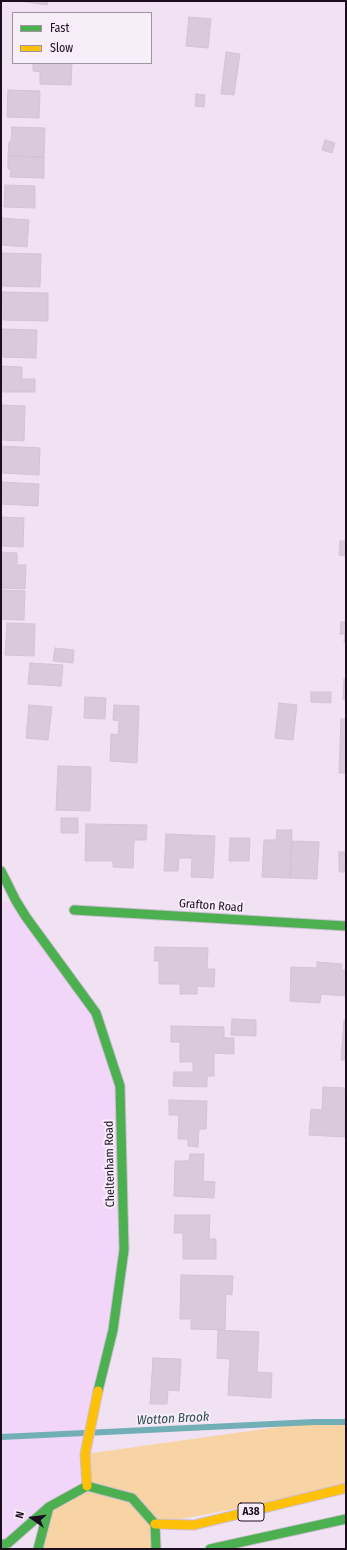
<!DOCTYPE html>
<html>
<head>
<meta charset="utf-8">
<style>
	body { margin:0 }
	#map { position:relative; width:347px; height:1550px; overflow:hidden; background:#f0e2f3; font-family:"Fira Sans Condensed",sans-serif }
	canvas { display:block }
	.frame { position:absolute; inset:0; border:2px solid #1c0c20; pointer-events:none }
	.legend { position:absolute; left:12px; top:12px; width:140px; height:52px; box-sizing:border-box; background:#f7eef9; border:1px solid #9f94a2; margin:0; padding:5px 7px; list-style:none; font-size:12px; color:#1c0c20 }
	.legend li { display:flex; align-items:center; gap:8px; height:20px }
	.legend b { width:20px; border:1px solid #9f94a2 }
	.north { position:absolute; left:12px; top:1498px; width:40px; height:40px; -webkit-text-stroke:3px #f7eef9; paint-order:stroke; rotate:284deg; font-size:11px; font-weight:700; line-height:16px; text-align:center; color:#1c0c20 }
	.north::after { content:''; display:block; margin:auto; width:14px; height:18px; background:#1c0c20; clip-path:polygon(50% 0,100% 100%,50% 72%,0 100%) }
</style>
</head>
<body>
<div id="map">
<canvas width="347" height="1550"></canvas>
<div class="frame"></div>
<ul class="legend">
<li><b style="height:5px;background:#4caf50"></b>Fast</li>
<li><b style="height:5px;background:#ffc107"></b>Slow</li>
</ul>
<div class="north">N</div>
</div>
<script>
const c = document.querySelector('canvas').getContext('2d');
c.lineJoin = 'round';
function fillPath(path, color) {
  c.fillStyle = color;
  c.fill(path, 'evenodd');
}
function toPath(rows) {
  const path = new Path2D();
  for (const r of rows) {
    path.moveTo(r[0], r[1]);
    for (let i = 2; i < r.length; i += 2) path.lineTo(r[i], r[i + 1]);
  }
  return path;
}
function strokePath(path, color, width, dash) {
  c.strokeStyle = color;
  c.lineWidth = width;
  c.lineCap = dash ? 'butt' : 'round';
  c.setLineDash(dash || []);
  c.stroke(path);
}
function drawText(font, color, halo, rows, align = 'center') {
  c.font = font + ' "Fira Sans Condensed",sans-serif';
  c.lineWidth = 4;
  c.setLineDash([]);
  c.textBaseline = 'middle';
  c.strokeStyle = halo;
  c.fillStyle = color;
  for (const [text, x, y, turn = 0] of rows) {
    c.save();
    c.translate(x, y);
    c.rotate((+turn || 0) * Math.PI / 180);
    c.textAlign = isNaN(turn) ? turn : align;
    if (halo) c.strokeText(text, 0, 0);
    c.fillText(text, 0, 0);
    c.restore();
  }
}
fillPath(toPath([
	[16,901,96,1013,120,1086,124,1250,87,1486,1,1545,1,903]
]), '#f2d6f9');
fillPath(toPath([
	[314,1422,346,1422,346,1488,155,1524,156,1549,39,1549,49,1507,87,1486,85,1454]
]), '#f8d3a3');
strokePath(toPath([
	[1,1437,314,1422,346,1422]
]), '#71aeb5', 6);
const building = toPath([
	[19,1,48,1,47,5,19,1],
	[189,17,211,19,208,48,186,46,189,17],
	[226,52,240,54,234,95,221,94,226,52],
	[33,63,72,63,71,85,40,84,40,72,33,71,33,63],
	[8,90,40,91,39,118,7,117,8,90],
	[196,94,205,95,204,107,195,106,196,94],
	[12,127,45,128,44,157,8,156,9,142,11,142,12,127],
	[325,140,335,143,332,153,322,150,325,140],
	[8,156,44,157,44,178,10,177,11,169,8,169,8,156],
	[5,185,35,186,35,208,4,207,5,185],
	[1,218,29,220,27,247,1,245,1,218],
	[2,253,41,254,40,287,1,286,2,253],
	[1,292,48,293,48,321,3,320,3,306,1,306,1,292],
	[1,329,37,330,36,358,1,357,1,329],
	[1,366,22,367,22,379,35,379,35,392,1,392,1,366],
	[1,405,25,406,24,441,1,440,1,405],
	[1,446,40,448,39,475,1,473,1,446],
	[1,482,39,484,38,506,1,504,1,482],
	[1,517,24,518,23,547,1,546,1,517],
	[340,541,346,541,346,556,339,555,340,541],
	[1,552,17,553,17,565,26,565,25,589,1,588,1,552],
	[1,590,25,591,24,620,1,619,1,590],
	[341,622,346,622,346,642,344,642,345,634,340,634,341,622],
	[7,623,35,624,34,656,5,655,7,623],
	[55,648,74,650,73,663,53,661,55,648],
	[30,663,63,665,61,686,28,684,30,663],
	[344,679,346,679,346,700,343,699,344,679],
	[311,692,331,692,331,703,311,702,311,692],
	[85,697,106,698,105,719,84,718,85,697],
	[279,703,297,705,293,740,275,738,279,703],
	[29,705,52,707,48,740,26,738,29,705],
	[114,705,139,706,137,763,110,761,111,734,118,735,119,721,113,720,114,705],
	[341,719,346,719,346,773,339,773,341,719],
	[58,766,91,767,90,811,56,810,58,766],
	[61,818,78,818,78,833,61,833,61,818],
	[86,824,147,825,146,840,134,840,133,868,113,867,113,861,85,861,86,824],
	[277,830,292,830,290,878,262,877,264,840,276,840,277,830],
	[166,834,215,836,213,878,191,877,192,858,179,858,178,871,164,871,166,834],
	[230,838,250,838,249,861,229,861,230,838],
	[292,841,319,842,317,879,290,878,292,841],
	[339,852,346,852,346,872,339,872,339,852],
	[155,947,208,948,207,969,215,969,214,987,197,986,197,994,180,994,180,984,159,984,159,961,154,961,155,947],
	[317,962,342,964,342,970,346,970,346,996,321,994,320,1003,290,1001,291,967,317,968,317,962],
	[232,1019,256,1020,256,1036,231,1035,232,1019],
	[344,1020,346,1020,346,1060,341,1060,344,1020],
	[171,1026,224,1027,224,1038,234,1038,234,1054,214,1053,214,1076,207,1076,207,1087,173,1086,174,1072,193,1072,193,1062,180,1062,180,1042,171,1042,171,1026],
	[323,1087,346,1088,345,1137,309,1135,311,1109,322,1110,323,1087],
	[169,1100,207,1101,206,1129,199,1129,198,1147,188,1146,188,1139,178,1139,179,1115,169,1115,169,1100],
	[190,1154,204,1154,203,1181,215,1182,214,1198,174,1196,175,1161,189,1161,190,1154],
	[175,1215,210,1215,209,1239,216,1239,216,1259,183,1259,183,1233,174,1233,175,1215],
	[181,1275,233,1276,232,1295,226,1294,225,1330,191,1329,191,1319,180,1319,181,1275],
	[218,1330,259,1332,257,1372,272,1373,271,1398,228,1395,230,1359,217,1358,218,1330],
	[153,1358,181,1359,179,1391,168,1390,167,1404,150,1404,153,1358]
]);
fillPath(building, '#d8cadb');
strokePath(building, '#d1c3d5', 1);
const fast = toPath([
	[1,871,16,901,26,917,96,1013,120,1086,124,1250,113,1330,98,1391],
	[74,910,346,926],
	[1,1545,8,1543,49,1507,87,1486,132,1498,155,1524,156,1549],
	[38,1549,49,1507],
	[210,1549,346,1519]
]);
const slow = toPath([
	[87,1486,85,1454,98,1391],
	[155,1524,194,1525,346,1488]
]);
strokePath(fast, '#cdbfd1', 11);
strokePath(slow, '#cdbfd1', 11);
strokePath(fast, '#4caf50', 9);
strokePath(slow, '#ffc107', 9);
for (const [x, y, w] of [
	[251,1512,26]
]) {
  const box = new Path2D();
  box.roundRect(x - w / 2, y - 9, w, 18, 3);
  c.fillStyle = '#f7eef9';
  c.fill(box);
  strokePath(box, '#1c0c20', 1);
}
drawText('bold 11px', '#1c0c20', null, [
	["A38",251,1512]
]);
drawText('12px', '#1c0c20', '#f7eef9', [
	["Grafton Road",211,906,4],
	["Cheltenham Road",110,1164,-91]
]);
drawText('italic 13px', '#304d4e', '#f7eef9', [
	["Wotton Brook",173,1419,-3]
]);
</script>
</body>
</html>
